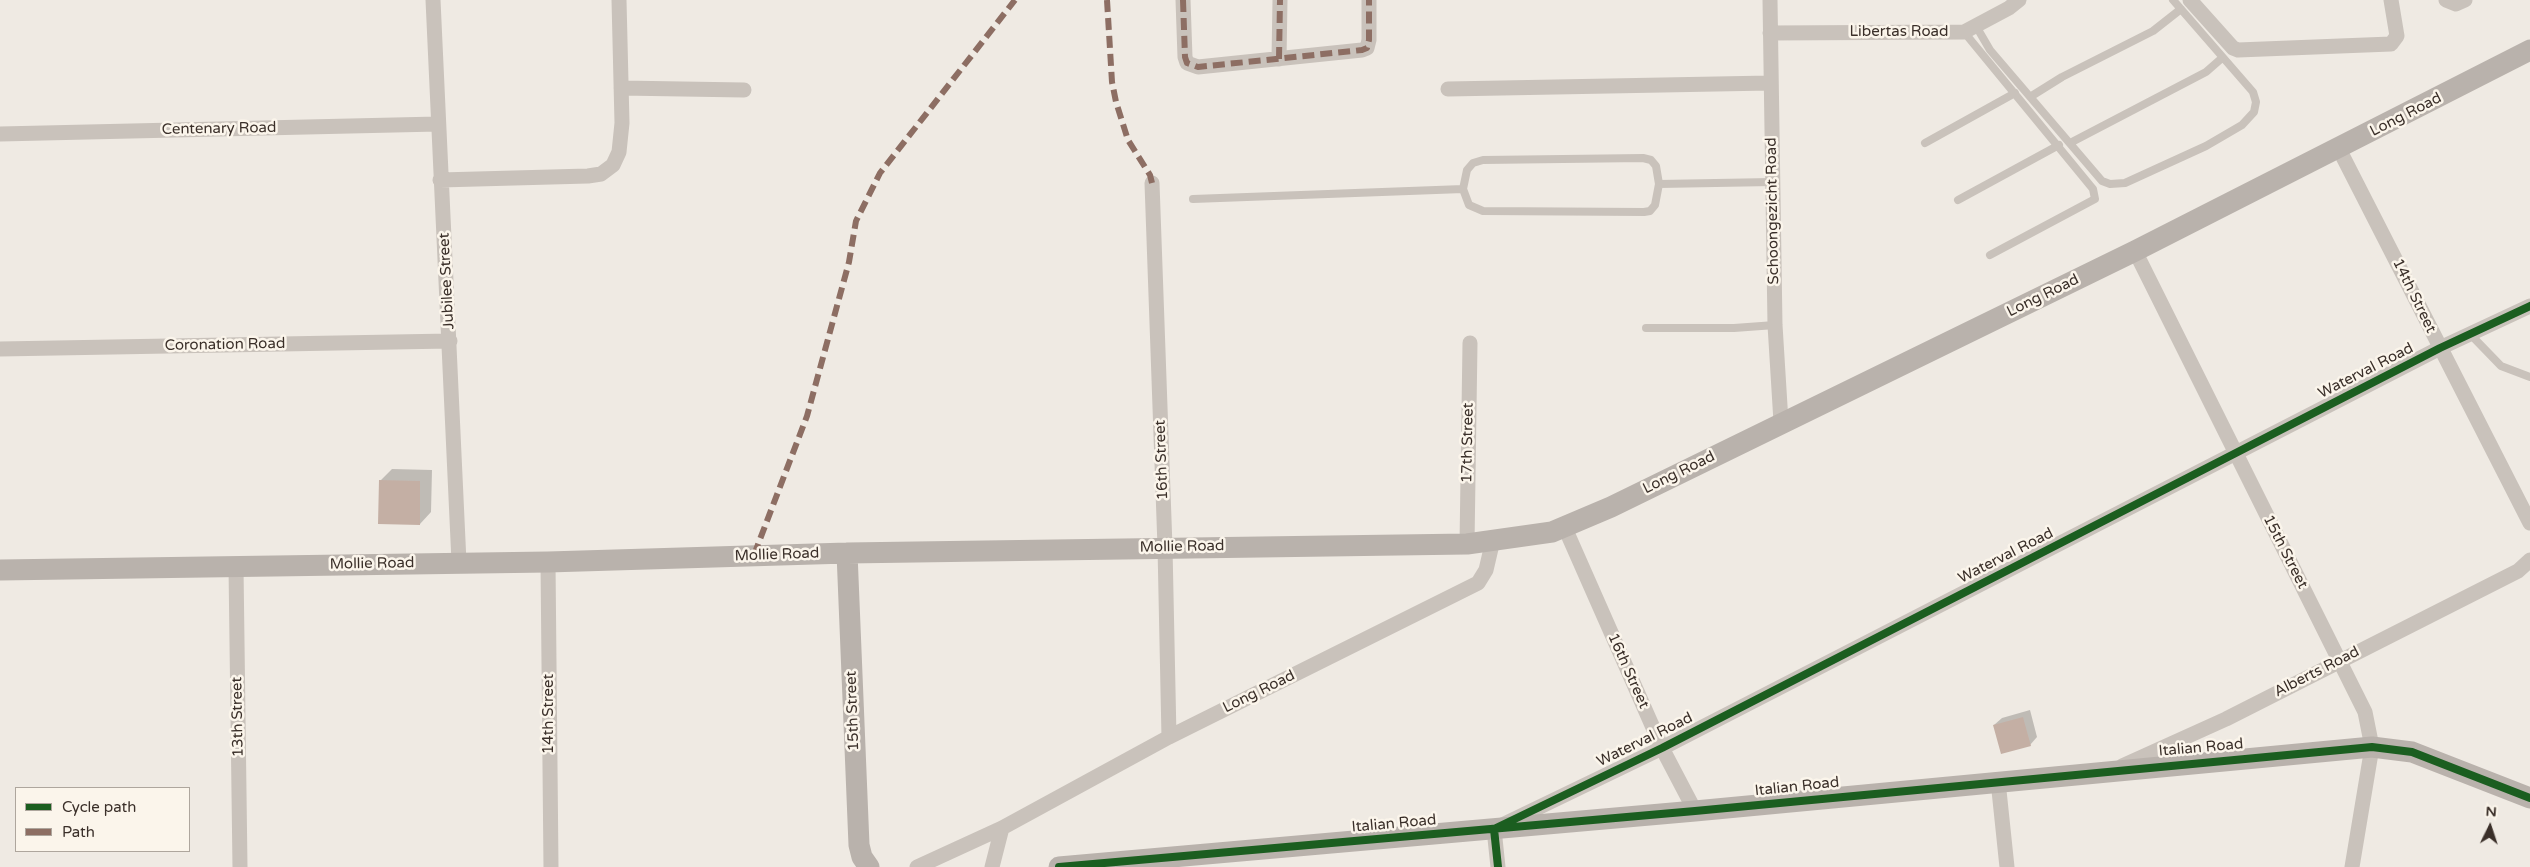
<!DOCTYPE html>
<html>
<head>
<meta charset="utf-8">
<style>
	body { margin:0 }
	#map { position:relative; width:2530px; height:867px; overflow:hidden; background:#efeae3; font-family:"Varela Round",sans-serif }
	canvas { display:block }
	.legend { position:absolute; left:15px; top:787px; width:175px; height:65px; box-sizing:border-box; background:#fbf5eb; border:1px solid #aea69d; margin:0; padding:6px 9px; list-style:none; font-size:15px; color:#3a2f29 }
	.legend li { display:flex; align-items:center; gap:10px; height:25px }
	.legend b { width:25px; border:1px solid #aea69d }
	.north { position:absolute; left:2465px; top:802px; width:50px; height:50px; -webkit-text-stroke:4px #fbf5eb; paint-order:stroke; rotate:4deg; font-size:14px; font-weight:700; line-height:20px; text-align:center; color:#3a2f29 }
	.north::after { content:''; display:block; margin:auto; width:18px; height:22px; background:#3a2f29; clip-path:polygon(50% 0,100% 100%,50% 72%,0 100%) }
</style>
</head>
<body>
<div id="map">
<canvas width="2530" height="867"></canvas>
<ul class="legend">
<li><b style="height:6px;background:#1b5e20"></b>Cycle path</li>
<li><b style="height:6px;background:#8d6e63"></b>Path</li>
</ul>
<div class="north">N</div>
</div>
<script>
const c = document.querySelector('canvas').getContext('2d');
c.lineJoin = 'round';
function fillPath(path, color) {
  c.fillStyle = color;
  c.fill(path, 'evenodd');
}
function toPath(rows) {
  const path = new Path2D();
  for (const r of rows) {
    path.moveTo(r[0], r[1]);
    for (let i = 2; i < r.length; i += 2) path.lineTo(r[i], r[i + 1]);
  }
  return path;
}
function strokePath(path, color, width, dash) {
  c.strokeStyle = color;
  c.lineWidth = width;
  c.lineCap = dash ? 'butt' : 'round';
  c.setLineDash(dash || []);
  c.stroke(path);
}
function drawText(font, color, halo, rows, align = 'center') {
  c.font = font + ' "Varela Round",sans-serif';
  c.lineWidth = 5;
  c.setLineDash([]);
  c.textBaseline = 'middle';
  c.strokeStyle = halo;
  c.fillStyle = color;
  for (const [text, x, y, turn = 0] of rows) {
    c.save();
    c.translate(x, y);
    c.rotate((+turn || 0) * Math.PI / 180);
    c.textAlign = isNaN(turn) ? turn : align;
    if (halo) c.strokeText(text, 0, 0);
    c.fillText(text, 0, 0);
    c.restore();
  }
}
fillPath(toPath([
	[392,469,432,470,431,512,420,524,380,481],
	[2030,710,2037,737,2030,745,1994,725,2002,718]
]), '#0003');
fillPath(toPath([
	[379,480,420,481,420,525,378,524],
	[2023,717,2031,746,2001,754,1993,725]
]), '#c4afa4');
strokePath(toPath([
	[1976,26,1990,50,2102,181,2110,184,2125,183,2206,146,2242,125,2254,112,2256,102,2253,92,2173,0],
	[1964,32,2093,189,2095,199,1990,255],
	[2030,97,2062,77,2153,31,2181,9],
	[1925,143,2015,93],
	[2070,143,2206,72,2222,58],
	[1659,184,1772,182],
	[1193,199,1463,189,1469,205,1483,211,1644,212,1650,211,1655,205,1659,184,1656,166,1651,160,1643,158,1483,160,1473,163,1467,170,1463,189],
	[1958,200,2059,145],
	[1646,328,1734,328,1775,325],
	[2470,334,2501,366,2530,377]
]), '#c9c2bb', 8);
strokePath(toPath([
	[433,0,459,562],
	[1183,0,1185,57,1187,63,1198,67,1362,50,1367,48,1369,40,1369,0],
	[1770,0,1775,325,1781,422],
	[2190,0,2233,48,2238,50,2391,44,2397,36,2391,0],
	[2446,0,2456,4,2465,0],
	[1770,33,1964,32,2009,8,2019,0],
	[1279,59,1280,0],
	[621,88,744,90],
	[1448,89,1770,83],
	[0,134,438,124],
	[2339,149,2530,523],
	[440,180,588,176,601,174,613,165,619,152,622,123,619,0],
	[1152,183,1165,547,1169,737],
	[2135,251,2365,712,2372,747,2352,867],
	[0,349,450,341],
	[1565,528,1662,748,1695,811],
	[1467,544,1470,343],
	[548,562,551,867],
	[236,567,240,867],
	[2122,766,2226,719,2518,571,2530,560],
	[1998,781,2007,867],
	[917,867,1002,828,1169,737,1478,583,1486,570,1493,540],
	[992,867,1002,828],
	[1498,867,1494,829,1662,748,2440,348,2530,306]
]), '#c9c2bb', 15);
strokePath(toPath([
	[847,553,859,845,862,857,869,867],
	[0,570,548,562,847,553,1467,544,1552,532,1611,507,2135,251,2530,50],
	[1059,867,1695,811,2372,747,2412,752,2530,798]
]), '#b9b2ac', 21);
strokePath(toPath([
	[1107,0,1112,82,1116,102,1128,140,1150,175,1152,183],
	[1183,0,1185,57,1187,63,1198,67,1362,50,1367,48,1369,40,1369,0],
	[1279,59,1280,0],
	[754,555,807,416,849,262,856,221,880,173,1015,0]
]), '#8d6e63', 6, [12, 6]);
strokePath(toPath([
	[1059,867,1695,811,2372,747,2412,752,2530,798],
	[1498,867,1494,829,1662,748,2440,348,2530,306]
]), '#1b5e20', 8);
drawText('15px', '#3a2f29', '#fbf5eb', [
	["Libertas Road",1899,32],
	["Long Road",2406,115,-27],
	["Centenary Road",219,129,-1],
	["Schoongezicht Road",1773,211,-91],
	["Jubilee Street",447,281,-93],
	["Long Road",2043,296,-26],
	["14th Street",2414,296,64],
	["Coronation Road",225,345,-1],
	["Waterval Road",2366,371,-27],
	["17th Street",1468,443,-89],
	["16th Street",1162,460,-92],
	["Long Road",1679,473,-26],
	["Mollie Road",1182,547,-1],
	["15th Street",2285,552,63],
	["Mollie Road",777,555,-2],
	["Waterval Road",2006,556,-27],
	["Mollie Road",372,564,-1],
	["16th Street",1628,671,66],
	["Alberts Road",2317,672,-27],
	["Long Road",1259,692,-26],
	["15th Street",853,711,-92],
	["14th Street",549,714,-90],
	["13th Street",238,717,-91],
	["Waterval Road",1645,740,-26],
	["Italian Road",2201,748,-5],
	["Italian Road",1797,787,-6],
	["Italian Road",1394,824,-5]
]);
</script>
</body>
</html>
